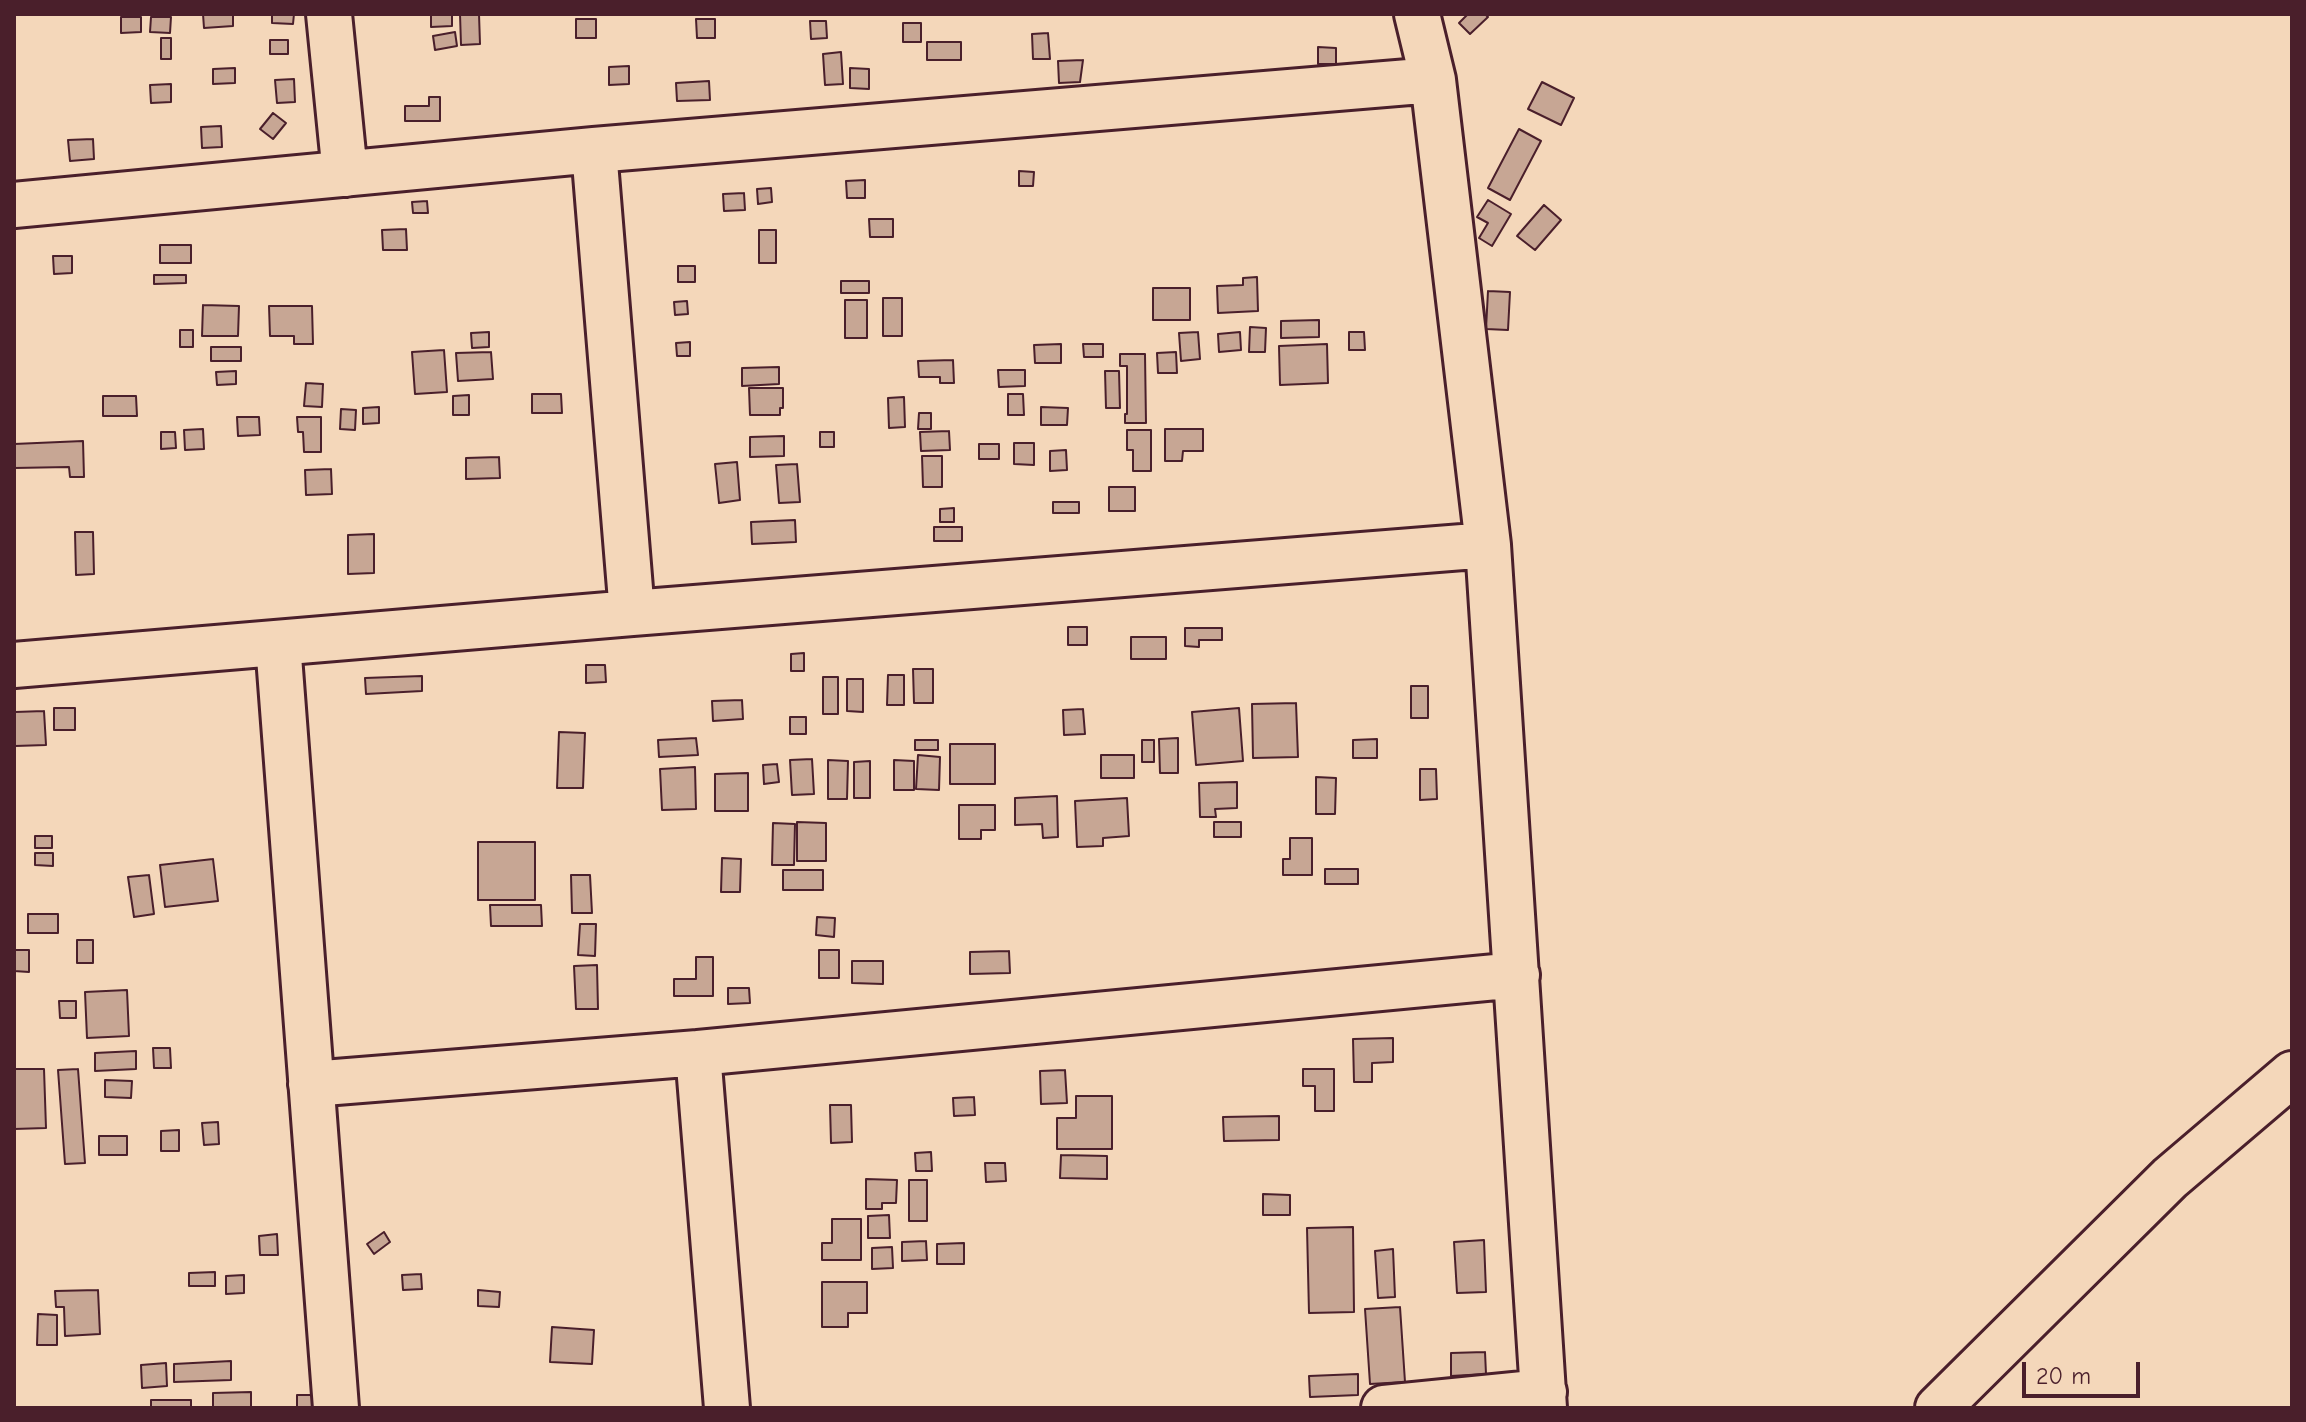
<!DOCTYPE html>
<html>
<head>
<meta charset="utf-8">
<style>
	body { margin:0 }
	#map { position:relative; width:2306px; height:1422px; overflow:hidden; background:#f4d7ba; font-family:"Comic Neue",sans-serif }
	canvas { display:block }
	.frame { position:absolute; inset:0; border:16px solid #4a1f2b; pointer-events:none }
	.scale { position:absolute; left:2022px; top:1362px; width:118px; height:36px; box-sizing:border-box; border:4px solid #4a1f2b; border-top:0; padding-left:10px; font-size:24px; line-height:28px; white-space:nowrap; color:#4a1f2b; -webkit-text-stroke:6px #f4d7ba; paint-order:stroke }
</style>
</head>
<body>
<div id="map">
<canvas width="2306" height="1422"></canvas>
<div class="frame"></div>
<div class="scale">20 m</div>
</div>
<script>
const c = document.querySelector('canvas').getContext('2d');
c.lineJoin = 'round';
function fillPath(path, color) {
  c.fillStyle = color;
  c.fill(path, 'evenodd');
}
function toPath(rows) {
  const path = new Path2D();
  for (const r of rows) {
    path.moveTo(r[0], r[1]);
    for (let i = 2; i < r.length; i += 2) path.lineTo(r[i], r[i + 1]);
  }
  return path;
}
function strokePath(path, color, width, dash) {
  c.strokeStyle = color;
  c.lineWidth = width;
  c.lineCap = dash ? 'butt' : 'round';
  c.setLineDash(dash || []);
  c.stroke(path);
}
const building = toPath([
	[203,14,233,14,233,26,204,28,203,14],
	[272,14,294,14,293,24,272,23,272,14],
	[431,14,452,14,452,26,431,27,431,14],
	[460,14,479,14,480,44,461,45,460,14],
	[1468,14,1485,14,1488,17,1470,34,1459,23,1468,14],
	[121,17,141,17,141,32,121,33,121,17],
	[151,17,171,17,170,33,150,32,151,17],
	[576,19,596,19,596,38,576,38,576,19],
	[696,19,715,19,715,38,697,38,696,19],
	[810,21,826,21,827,38,811,39,810,21],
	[903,23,921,23,921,42,903,42,903,23],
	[455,32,457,46,435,50,433,36,455,32],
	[1048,33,1050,59,1033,59,1032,34,1048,33],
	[161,38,171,38,171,59,161,59,161,38],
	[270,40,288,40,288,54,270,54,270,40],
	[927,42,961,42,961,60,927,60,927,42],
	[1318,47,1336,48,1336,64,1318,64,1318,47],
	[841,52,843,84,825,85,823,54,841,52],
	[1083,60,1080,82,1059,83,1058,61,1083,60],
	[629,66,629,84,609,85,609,67,629,66],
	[235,68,235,83,213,84,213,69,235,68],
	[850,68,869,69,869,89,850,88,850,68],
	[294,79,295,102,277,103,275,80,294,79],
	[709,81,710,100,677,101,676,83,709,81],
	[1542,82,1574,98,1561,125,1528,109,1542,82],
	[171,84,171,102,151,103,150,85,171,84],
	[429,97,440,97,440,121,405,121,405,106,429,106,429,97],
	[273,113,286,123,273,139,260,129,273,113],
	[221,126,222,147,202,148,201,127,221,126],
	[1519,129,1541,141,1510,200,1488,188,1519,129],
	[93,139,94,159,70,161,68,140,93,139],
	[1019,171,1034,172,1033,186,1019,186,1019,171],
	[865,180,865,198,847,198,846,181,865,180],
	[771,188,772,202,758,204,757,189,771,188],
	[744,193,745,210,724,211,723,194,744,193],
	[1488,200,1511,214,1492,246,1479,238,1488,223,1477,217,1488,200],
	[427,201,428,213,413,213,412,202,427,201],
	[1544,205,1561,220,1535,250,1517,236,1544,205],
	[869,219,893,219,893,237,870,237,869,219],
	[406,229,407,250,383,250,382,230,406,229],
	[759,230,776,230,776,263,759,263,759,230],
	[160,245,191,245,191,263,160,263,160,245],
	[53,256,72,256,72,273,54,274,53,256],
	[678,266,695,266,695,282,678,282,678,266],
	[154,275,186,275,186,283,154,284,154,275],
	[1257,277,1258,311,1218,313,1217,286,1243,285,1243,278,1257,277],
	[841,281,869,281,869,293,841,293,841,281],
	[1153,288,1190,288,1190,320,1153,320,1153,288],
	[1488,291,1510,292,1508,330,1486,329,1488,291],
	[883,298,902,298,902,336,883,336,883,298],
	[845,300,867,300,867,338,845,338,845,300],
	[687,301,688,314,675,315,674,302,687,301],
	[203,305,239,306,238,336,202,336,203,305],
	[269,306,312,306,313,344,294,344,294,336,270,336,269,306],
	[1319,320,1319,337,1281,338,1281,321,1319,320],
	[1250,327,1266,328,1265,352,1249,352,1250,327],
	[180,330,193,330,193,347,180,347,180,330],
	[489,332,489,347,472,348,471,333,489,332],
	[1198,332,1200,359,1181,361,1179,333,1198,332],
	[1240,332,1241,350,1219,352,1218,334,1240,332],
	[1349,332,1364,332,1365,350,1349,350,1349,332],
	[690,342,690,356,677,356,676,343,690,342],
	[1061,344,1061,363,1035,363,1034,345,1061,344],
	[1083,344,1103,344,1103,357,1084,357,1083,344],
	[1327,344,1328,383,1280,385,1279,346,1327,344],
	[211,347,241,347,241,361,211,361,211,347],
	[444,350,447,392,415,394,412,352,444,350],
	[491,352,493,379,458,381,456,353,491,352],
	[1176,352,1177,373,1158,373,1157,353,1176,352],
	[1120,354,1145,354,1146,423,1125,423,1125,414,1127,414,1127,366,1120,366,1120,354],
	[953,360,954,383,940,383,940,377,919,377,918,361,953,360],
	[779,367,779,384,742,386,742,368,779,367],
	[998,370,1025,370,1025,386,999,387,998,370],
	[236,371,236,384,217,385,216,372,236,371],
	[1105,371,1119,371,1120,408,1106,408,1105,371],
	[306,383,323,384,322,407,304,406,306,383],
	[749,388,783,388,783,408,780,408,780,415,750,415,749,388],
	[532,394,561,394,562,413,532,413,532,394],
	[1008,394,1023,394,1024,415,1008,415,1008,394],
	[469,395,469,415,453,415,453,396,469,395],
	[103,396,136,396,137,416,103,416,103,396],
	[904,397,905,427,889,428,888,398,904,397],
	[379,407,379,423,363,424,363,408,379,407],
	[1041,407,1068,408,1067,425,1041,425,1041,407],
	[341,409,356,410,355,430,340,429,341,409],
	[919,413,931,413,931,429,918,429,919,413],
	[237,417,259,417,260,435,238,436,237,417],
	[297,417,321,417,321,452,304,452,303,432,298,432,297,417],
	[203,429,204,449,185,450,184,430,203,429],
	[1165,429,1203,429,1203,451,1183,451,1182,461,1165,461,1165,429],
	[1127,430,1151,430,1151,471,1133,471,1133,450,1127,450,1127,430],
	[949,431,950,450,921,451,920,432,949,431],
	[161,432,175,432,176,448,161,449,161,432],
	[820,432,834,432,834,447,820,447,820,432],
	[784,436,784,456,750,457,750,437,784,436],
	[83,441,84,477,70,477,69,467,14,468,14,444,83,441],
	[1014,443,1034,443,1034,465,1014,464,1014,443],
	[979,444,999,444,999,459,979,459,979,444],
	[1066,450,1067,470,1050,471,1050,451,1066,450],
	[922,456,942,456,942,487,923,487,922,456],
	[499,457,500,478,466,479,466,458,499,457],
	[737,462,740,500,719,503,715,464,737,462],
	[797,464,800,502,779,503,776,465,797,464],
	[331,469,332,494,306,495,305,470,331,469],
	[1109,487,1135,487,1135,511,1109,511,1109,487],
	[1053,502,1079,502,1079,513,1053,513,1053,502],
	[954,508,954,522,940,522,940,509,954,508],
	[795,520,796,542,752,544,751,522,795,520],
	[934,527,962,527,962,541,934,541,934,527],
	[75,532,93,532,94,574,76,575,75,532],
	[374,534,374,573,348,574,348,535,374,534],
	[1068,627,1087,627,1087,645,1068,645,1068,627],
	[1185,628,1222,628,1222,640,1199,640,1199,647,1185,646,1185,628],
	[1131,637,1166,637,1166,659,1131,659,1131,637],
	[804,653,804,671,791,671,791,654,804,653],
	[586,665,605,665,606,682,586,683,586,665],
	[913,669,933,669,933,703,914,703,913,669],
	[888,675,904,675,904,705,887,705,888,675],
	[422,676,422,691,366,694,365,678,422,676],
	[823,677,838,677,838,714,823,714,823,677],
	[847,679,863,679,863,712,847,711,847,679],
	[1411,686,1428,686,1428,718,1411,718,1411,686],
	[742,700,743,719,713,721,712,701,742,700],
	[1296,703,1298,757,1253,758,1252,704,1296,703],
	[54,708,75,708,75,730,54,730,54,708],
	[1239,708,1243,761,1196,765,1192,712,1239,708],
	[1083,709,1085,734,1064,735,1063,710,1083,709],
	[44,711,46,745,15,746,15,712,44,711],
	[790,717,806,717,806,734,790,734,790,717],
	[559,732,585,733,583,788,557,788,559,732],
	[696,738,698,755,659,757,658,740,696,738],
	[1178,738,1178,773,1160,773,1159,739,1178,738],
	[1377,739,1377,758,1353,758,1353,740,1377,739],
	[915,740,938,740,938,750,915,750,915,740],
	[1142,740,1154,740,1154,762,1142,762,1142,740],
	[950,744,995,744,995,784,950,784,950,744],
	[918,755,940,757,939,790,916,789,918,755],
	[1101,755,1134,755,1134,778,1101,778,1101,755],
	[812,759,814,794,792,795,790,760,812,759],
	[828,760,848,761,847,799,828,799,828,760],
	[894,760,914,761,914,790,894,790,894,760],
	[870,761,870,798,854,798,854,762,870,761],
	[777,764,779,782,764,784,763,765,777,764],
	[695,767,696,809,662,810,660,769,695,767],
	[1420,769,1436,769,1437,799,1420,800,1420,769],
	[748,773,748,811,715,811,715,774,748,773],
	[1316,777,1336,778,1335,814,1316,814,1316,777],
	[1237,782,1237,808,1215,809,1216,817,1200,817,1199,783,1237,782],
	[1057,796,1058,837,1043,838,1042,824,1015,825,1015,798,1057,796],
	[1127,798,1129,836,1103,838,1103,846,1077,847,1075,801,1127,798],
	[959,805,995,805,995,830,981,830,981,839,959,839,959,805],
	[797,822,826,823,826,861,797,861,797,822],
	[1214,822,1241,822,1241,837,1214,837,1214,822],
	[773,823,795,824,794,865,772,865,773,823],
	[35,836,52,836,52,848,35,848,35,836],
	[1290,838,1312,838,1312,875,1283,875,1283,859,1290,859,1290,838],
	[478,842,535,842,535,900,478,900,478,842],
	[35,853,53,853,53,866,35,865,35,853],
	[722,858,741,859,740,892,721,892,722,858],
	[213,859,218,901,165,907,160,865,213,859],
	[1325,869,1358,869,1358,884,1325,884,1325,869],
	[783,870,823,870,823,890,783,890,783,870],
	[149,875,154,914,134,917,128,877,149,875],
	[571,875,590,875,592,913,572,913,571,875],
	[490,905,541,905,542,926,491,926,490,905],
	[28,914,58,914,58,933,28,933,28,914],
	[817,917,835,918,834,937,816,935,817,917],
	[580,924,596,924,595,956,578,955,580,924],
	[77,940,93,940,93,963,77,963,77,940],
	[14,950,29,950,29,972,14,971,14,950],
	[819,950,839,950,839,978,819,978,819,950],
	[1009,951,1010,973,970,974,970,952,1009,951],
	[696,957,713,957,713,996,674,996,674,979,696,979,696,957],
	[852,961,883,961,883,984,852,983,852,961],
	[597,965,598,1009,576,1009,574,966,597,965],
	[728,988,749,988,750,1003,728,1004,728,988],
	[127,990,129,1036,87,1038,85,992,127,990],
	[59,1001,76,1001,76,1018,60,1018,59,1001],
	[1393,1038,1393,1062,1372,1063,1372,1082,1354,1082,1353,1039,1393,1038],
	[153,1048,170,1048,171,1068,154,1068,153,1048],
	[136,1051,136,1069,95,1071,95,1053,136,1051],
	[14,1069,44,1069,46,1128,14,1129,14,1069],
	[78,1069,85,1163,65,1164,58,1070,78,1069],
	[1303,1069,1334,1069,1334,1111,1315,1111,1315,1086,1303,1086,1303,1069],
	[1065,1070,1067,1103,1041,1104,1040,1071,1065,1070],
	[105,1080,132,1081,131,1098,105,1097,105,1080],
	[1076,1096,1112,1096,1112,1149,1057,1149,1057,1118,1076,1118,1076,1096],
	[974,1097,975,1115,954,1116,953,1098,974,1097],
	[830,1105,851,1105,852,1142,831,1143,830,1105],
	[1279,1116,1279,1140,1224,1141,1223,1117,1279,1116],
	[218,1122,219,1144,204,1145,202,1123,218,1122],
	[179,1130,179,1151,161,1151,161,1131,179,1130],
	[99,1136,127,1136,127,1155,99,1155,99,1136],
	[931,1152,932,1171,916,1171,915,1153,931,1152],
	[1061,1155,1107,1156,1107,1179,1060,1178,1061,1155],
	[985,1163,1005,1163,1006,1181,986,1182,985,1163],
	[866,1179,897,1180,896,1203,882,1203,882,1209,866,1209,866,1179],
	[909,1180,927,1180,927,1221,909,1221,909,1180],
	[1263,1194,1290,1195,1290,1215,1263,1215,1263,1194],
	[889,1215,890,1238,868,1238,868,1216,889,1215],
	[832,1219,861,1219,861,1260,822,1260,822,1243,832,1243,832,1219],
	[1353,1227,1354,1312,1309,1313,1307,1228,1353,1227],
	[384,1232,390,1242,374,1254,367,1244,384,1232],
	[277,1234,278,1255,260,1255,259,1236,277,1234],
	[1484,1240,1486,1292,1457,1293,1454,1242,1484,1240],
	[926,1241,927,1260,902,1261,902,1242,926,1241],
	[964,1243,964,1264,937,1264,937,1244,964,1243],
	[892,1247,893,1268,872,1269,872,1248,892,1247],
	[1393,1249,1395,1297,1378,1298,1375,1251,1393,1249],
	[215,1272,215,1286,189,1286,189,1273,215,1272],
	[421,1274,422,1289,403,1290,402,1275,421,1274],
	[244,1275,244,1293,226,1294,226,1276,244,1275],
	[822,1282,867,1282,867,1313,848,1313,848,1327,822,1327,822,1282],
	[98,1290,100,1334,65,1336,64,1307,56,1307,55,1291,98,1290],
	[478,1290,500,1292,499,1307,478,1306,478,1290],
	[1400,1307,1405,1382,1370,1384,1365,1309,1400,1307],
	[38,1314,57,1315,57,1345,37,1345,38,1314],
	[552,1327,594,1330,592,1364,550,1362,552,1327],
	[1485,1352,1486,1374,1451,1376,1451,1353,1485,1352],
	[231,1361,231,1380,174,1382,174,1364,231,1361],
	[166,1363,167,1386,142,1388,141,1365,166,1363],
	[1358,1374,1358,1395,1310,1397,1309,1376,1358,1374],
	[251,1392,251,1408,213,1408,213,1393,251,1392],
	[297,1395,312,1395,312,1408,297,1408,297,1395],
	[151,1400,191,1400,191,1408,151,1408,151,1400]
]);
fillPath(building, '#c7a694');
strokePath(building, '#4a1f2b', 2);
const minor = toPath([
	[329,14,345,174],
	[1417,14,1433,80,1488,545,1544,1408],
	[594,150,632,613],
	[14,205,594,150,1433,80],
	[278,643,336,1408],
	[14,665,632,613,1488,545],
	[698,1053,727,1408],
	[311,1084,698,1053,1517,975],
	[1384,1408,1544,1392]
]);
const major = toPath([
	[1938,1408,2170,1178,2292,1074]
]);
strokePath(minor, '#4a1f2b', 50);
strokePath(major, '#4a1f2b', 50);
strokePath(minor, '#f4d7ba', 44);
strokePath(major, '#f4d7ba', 44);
</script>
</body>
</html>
